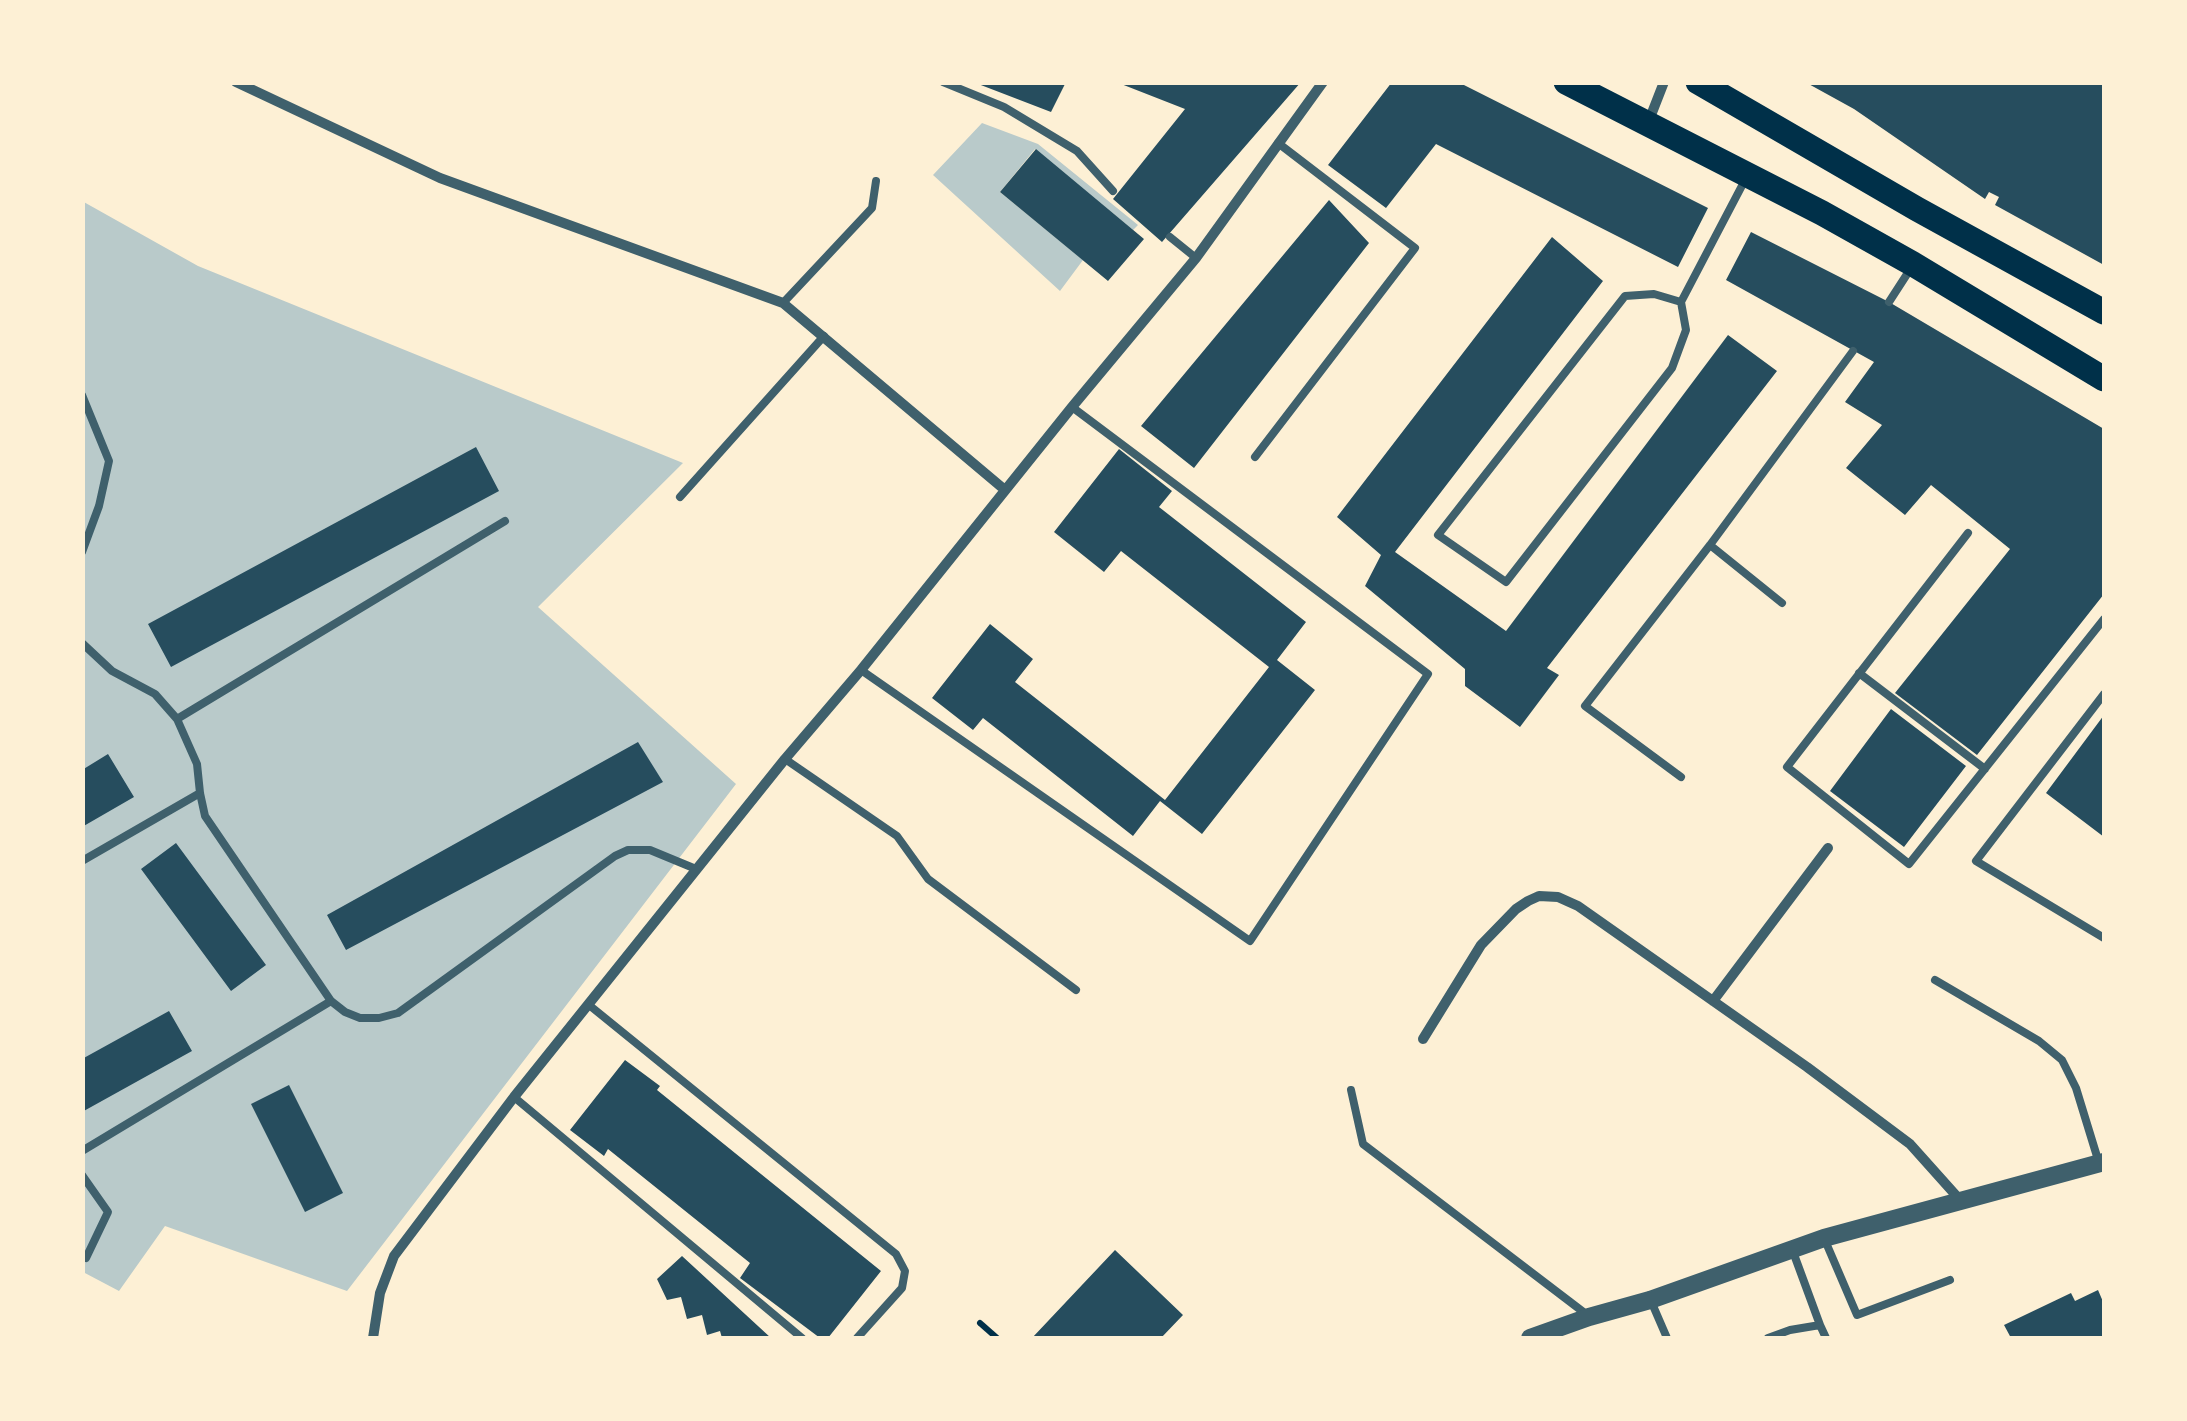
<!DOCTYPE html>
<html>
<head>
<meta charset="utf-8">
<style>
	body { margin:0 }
	#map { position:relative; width:2187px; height:1421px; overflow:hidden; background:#fdf0d5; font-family:Commissioner,sans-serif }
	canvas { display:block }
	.frame { position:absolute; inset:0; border:85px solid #fdf0d5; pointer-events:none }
</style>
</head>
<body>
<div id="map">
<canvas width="2187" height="1421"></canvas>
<div class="frame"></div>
</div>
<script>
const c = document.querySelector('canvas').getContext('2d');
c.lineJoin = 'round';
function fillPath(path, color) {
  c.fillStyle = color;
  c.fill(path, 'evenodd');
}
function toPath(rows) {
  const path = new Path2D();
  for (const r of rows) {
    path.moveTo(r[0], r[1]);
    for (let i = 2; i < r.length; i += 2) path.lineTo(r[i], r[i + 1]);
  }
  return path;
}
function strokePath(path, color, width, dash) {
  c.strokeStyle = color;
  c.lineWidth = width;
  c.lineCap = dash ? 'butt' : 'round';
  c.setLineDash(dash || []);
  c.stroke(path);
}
fillPath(toPath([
	[982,123,1038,144,1138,225,1133,230,1035,149,1000,192,1083,260,1060,291,933,175],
	[82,201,198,266,683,463,538,607,736,784,347,1291,165,1226,119,1291,83,1272]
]), '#b9caca');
fillPath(toPath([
	[973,82,1066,82,1051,112],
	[1116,82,1301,82,1162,242,1113,199,1185,109],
	[1392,82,1458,82,1708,208,1678,267,1436,144,1386,208,1328,165],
	[1805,82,2104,82,2104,265,1995,205,1999,197,1989,192,1985,199,1854,109],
	[1036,149,1144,239,1108,281,1000,192],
	[1329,200,1369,243,1194,468,1141,426],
	[1751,232,1889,302,2104,429,2104,594,1977,755,1895,693,2010,549,1931,485,1905,515,1846,468,1882,425,1845,402,1874,362,1726,280],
	[1552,237,1603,281,1395,552,1506,631,1728,335,1777,371,1547,668,1559,675,1520,727,1465,686,1465,669,1365,586,1381,555,1337,517],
	[476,447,499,491,171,667,148,624],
	[1119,449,1172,491,1159,507,1306,622,1277,660,1315,690,1202,834,1160,801,1133,836,983,718,973,730,932,698,990,624,1033,659,1015,682,1165,800,1269,667,1121,551,1104,572,1054,532],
	[1891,709,1966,766,1904,847,1830,791],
	[2104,715,2104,837,2046,793],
	[638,742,663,782,346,950,327,915],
	[108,754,134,797,82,827,82,770],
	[176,843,266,965,231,991,141,869],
	[169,1011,192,1051,82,1112,82,1059],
	[625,1060,660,1086,657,1090,881,1271,828,1338,820,1338,740,1278,750,1263,608,1149,604,1156,570,1130],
	[289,1085,343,1193,305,1212,251,1104],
	[1115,1250,1183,1315,1161,1338,1032,1338],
	[682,1256,771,1338,722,1338,720,1331,707,1335,702,1315,687,1319,681,1297,667,1300,657,1279],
	[2098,1290,2104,1304,2104,1338,2011,1338,2004,1325,2071,1293,2075,1301]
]), '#264d5e');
strokePath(toPath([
	[980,1323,997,1338]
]), '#003049', 6);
strokePath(toPath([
	[943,82,1004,107,1077,151,1113,191],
	[1170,237,1196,258],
	[1681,302,1654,294,1625,296,1438,535,1506,582,1672,368,1686,330,1681,302,1746,178],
	[1889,302,1911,268],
	[783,303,872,208,876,181],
	[82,395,109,461,99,506,82,552],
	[1255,457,1415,248,1278,143],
	[680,497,824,336],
	[1968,533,1787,767,1909,864,2104,619],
	[1710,545,1782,603],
	[82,643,112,671,155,694,177,719,197,764,200,793,205,816,331,1001,345,1012,360,1018,379,1018,398,1013,615,856,628,850,650,850,696,869],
	[861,670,1250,941,1428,674,1072,407],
	[1859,673,1985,769],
	[2104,694,1976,861,2104,938],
	[177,719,505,521],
	[785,759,897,836,928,879,1076,990],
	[1681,777,1585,706,1710,545,1853,351],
	[82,861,200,793],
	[1935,980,2039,1041,2062,1060,2076,1088,2099,1163],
	[589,1005,896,1254,905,1271,902,1288,857,1338],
	[1351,1090,1363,1144,1586,1314],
	[514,1097,802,1338],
	[82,1151,331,1001],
	[82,1175,108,1212,86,1258],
	[1824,1238,1857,1315,1950,1280],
	[1792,1249,1820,1325],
	[1651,1301,1667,1338],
	[1768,1338,1790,1330,1820,1325,1826,1338]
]), '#3f606c', 8);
strokePath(toPath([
	[236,82,440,178,783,303,1005,490],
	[1648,123,1664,82],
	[1713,1001,1828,848],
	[1423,1039,1481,945,1516,909,1528,901,1539,896,1558,897,1578,906,1807,1067,1910,1144,1961,1201],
	[373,1338,380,1293,394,1256,514,1097,785,759,861,670,1072,407,1196,258,1323,82]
]), '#3f606c', 10);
strokePath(toPath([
	[1530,1338,1589,1317,1650,1300,1824,1238,2104,1162]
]), '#3f606c', 18);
strokePath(toPath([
	[1566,82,1822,213,1913,264,2104,379],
	[1698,82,1917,209,2104,312]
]), '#003049', 25);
</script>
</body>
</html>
